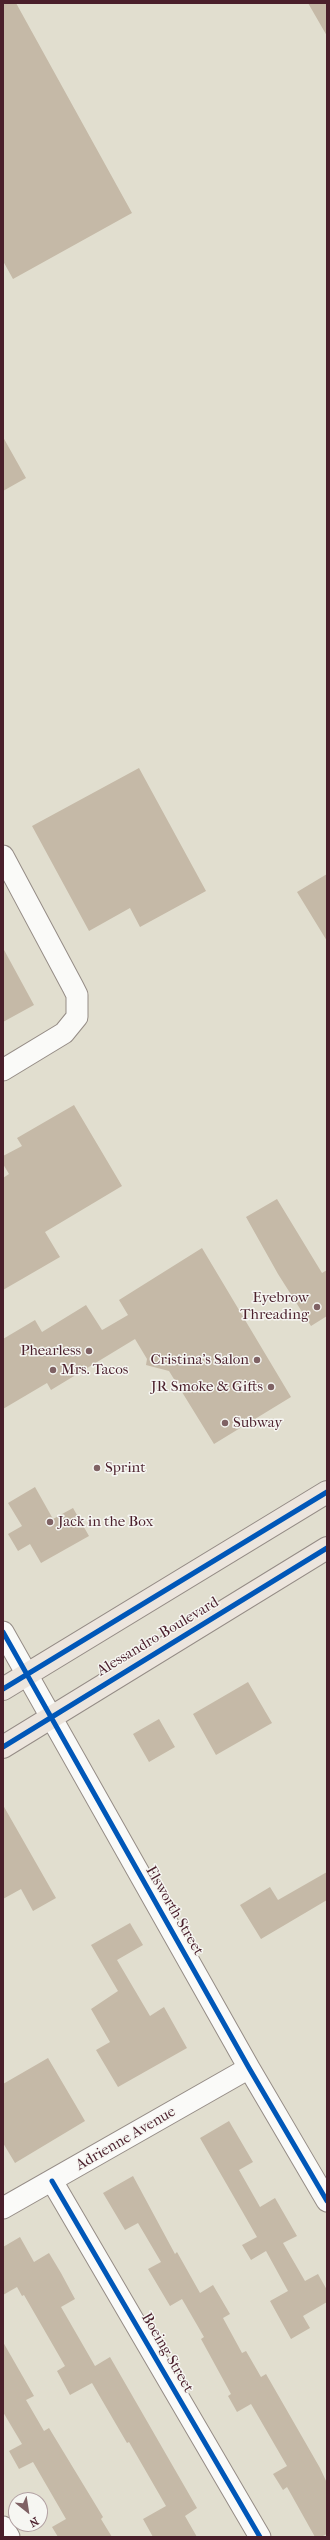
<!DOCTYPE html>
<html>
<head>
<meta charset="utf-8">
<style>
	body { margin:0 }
	#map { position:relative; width:330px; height:2540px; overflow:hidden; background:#e1decf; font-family:"IM FELL French Canon",serif }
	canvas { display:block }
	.frame { position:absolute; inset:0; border:4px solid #4a1f2b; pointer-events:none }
	.north { position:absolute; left:8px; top:2492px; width:40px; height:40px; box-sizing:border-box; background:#f6f6f2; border:1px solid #b1a0a2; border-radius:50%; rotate:150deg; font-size:11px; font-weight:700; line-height:16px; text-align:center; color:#4a1f2b }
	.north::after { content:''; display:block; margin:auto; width:14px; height:18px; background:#7f6264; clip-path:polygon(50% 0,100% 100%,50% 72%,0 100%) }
</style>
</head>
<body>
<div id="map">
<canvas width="330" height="2540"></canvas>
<div class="frame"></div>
<div class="north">N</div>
</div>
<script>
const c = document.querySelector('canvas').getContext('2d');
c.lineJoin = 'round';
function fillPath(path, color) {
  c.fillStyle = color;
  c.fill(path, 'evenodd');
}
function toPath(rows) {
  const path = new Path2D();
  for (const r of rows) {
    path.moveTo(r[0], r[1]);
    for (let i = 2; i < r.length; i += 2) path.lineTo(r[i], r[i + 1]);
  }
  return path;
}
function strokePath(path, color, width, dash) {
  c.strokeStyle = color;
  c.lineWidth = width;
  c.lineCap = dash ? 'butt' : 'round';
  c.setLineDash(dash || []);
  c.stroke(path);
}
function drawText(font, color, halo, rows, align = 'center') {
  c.font = font + ' "IM FELL French Canon",serif';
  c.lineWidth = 3;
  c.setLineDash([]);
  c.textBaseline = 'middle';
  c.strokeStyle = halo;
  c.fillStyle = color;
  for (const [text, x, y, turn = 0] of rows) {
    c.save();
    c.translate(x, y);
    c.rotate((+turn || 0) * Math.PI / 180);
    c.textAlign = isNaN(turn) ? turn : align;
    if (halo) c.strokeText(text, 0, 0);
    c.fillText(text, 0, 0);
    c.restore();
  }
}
fillPath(toPath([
	[3,3,16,3,132,213,13,279,3,261],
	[308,3,327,3,327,36],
	[3,437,26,478,3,491],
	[139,768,206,891,140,927,130,908,89,931,32,826],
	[327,874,327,941,297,892],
	[3,948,34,1005,3,1022],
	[74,1105,122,1186,45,1232,60,1257,3,1290,3,1178,9,1174,3,1164,3,1156,22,1146,17,1138],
	[277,1199,322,1273,327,1270,327,1316,311,1326,278,1274,246,1217],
	[202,1248,291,1397,214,1444,169,1371,146,1365,147,1359,135,1339,51,1390,47,1383,3,1409,3,1339,35,1320,42,1332,86,1305,102,1330,104,1329,128,1315,119,1300],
	[35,1487,53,1519,73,1508,89,1536,41,1563,30,1544,18,1551,8,1534,22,1526,8,1503],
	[248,1682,272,1723,216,1755,193,1714],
	[159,1719,175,1747,149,1762,133,1734],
	[3,1805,56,1898,33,1911,21,1889,3,1899],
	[327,1872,327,1900,261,1939,240,1905,270,1887,278,1900],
	[130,1923,143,1945,117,1960,150,2016,164,2007,187,2048,118,2087,96,2050,110,2042,91,2009,118,1991,91,1945],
	[48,2058,85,2121,15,2163,3,2143,3,2084],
	[229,2121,253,2162,239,2170,260,2207,275,2198,297,2236,283,2243,305,2281,318,2274,327,2290,327,2302,303,2316,310,2328,291,2339,270,2301,288,2291,266,2251,251,2260,242,2245,257,2237,200,2138],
	[133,2176,175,2254,177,2252,200,2293,213,2285,230,2314,223,2318,242,2353,246,2351,261,2377,266,2374,320,2468,327,2483,327,2534,321,2537,315,2537,287,2487,283,2490,273,2474,287,2466,251,2404,237,2412,228,2396,231,2394,201,2339,204,2337,182,2299,170,2306,148,2269,161,2262,138,2223,125,2230,103,2193],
	[20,2237,34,2262,49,2253,61,2273,75,2299,61,2307,95,2366,110,2357,197,2508,185,2516,197,2537,153,2537,143,2519,166,2506,129,2442,127,2443,92,2383,70,2395,57,2371,65,2366,24,2295,22,2296,17,2287,3,2295,3,2247],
	[3,2342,34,2396,26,2400,44,2431,49,2428,103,2517,101,2519,112,2537,58,2537,52,2527,66,2519,33,2462,19,2469,9,2451,22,2444,3,2412]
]), '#c5b9a7');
const minor = toPath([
	[3,856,73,987,77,995,77,1017,64,1033,3,1070],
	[3,1632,249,2068,327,2201],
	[52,2181,260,2537],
	[3,2208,249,2068],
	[3,2527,9,2537]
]);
const major = toPath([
	[3,1689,327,1492],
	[3,1747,327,1548]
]);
strokePath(minor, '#958c86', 23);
strokePath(major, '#958c86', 24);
strokePath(minor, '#fafaf8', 21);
strokePath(major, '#ece5dd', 22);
strokePath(toPath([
	[3,1632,249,2068,327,2201],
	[3,1689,327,1492],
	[3,1747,327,1548],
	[52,2181,260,2537]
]), '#0057b8', 5);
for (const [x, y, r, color] of [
	[317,1307,4,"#7f6264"],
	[89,1351,4,"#7f6264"],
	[257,1360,4,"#7f6264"],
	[53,1370,4,"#7f6264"],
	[271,1387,4,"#7f6264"],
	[225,1423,4,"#7f6264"],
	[97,1468,4,"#7f6264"],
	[50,1522,4,"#7f6264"]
]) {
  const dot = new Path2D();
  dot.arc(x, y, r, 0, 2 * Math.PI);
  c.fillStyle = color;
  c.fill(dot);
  strokePath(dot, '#f6f6f2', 1.5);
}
drawText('15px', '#4a1f2b', '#f6f6f2', [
	["Eyebrow",309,1298],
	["Threading",309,1315],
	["Phearless",81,1351],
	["Cristina's Salon",249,1360],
	["Mrs. Tacos",61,1370,"left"],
	["JR Smoke & Gifts",263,1387],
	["Subway",233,1423,"left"],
	["Sprint",105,1468,"left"],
	["Jack in the Box",58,1522,"left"]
], 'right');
drawText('15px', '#4a1f2b', '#f6f6f2', [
	["Alessandro Boulevard",158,1637,-31],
	["Elsworth Street",174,1911,60],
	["Adrienne Avenue",126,2139,-30],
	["Boeing Street",167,2353,60]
]);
</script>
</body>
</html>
